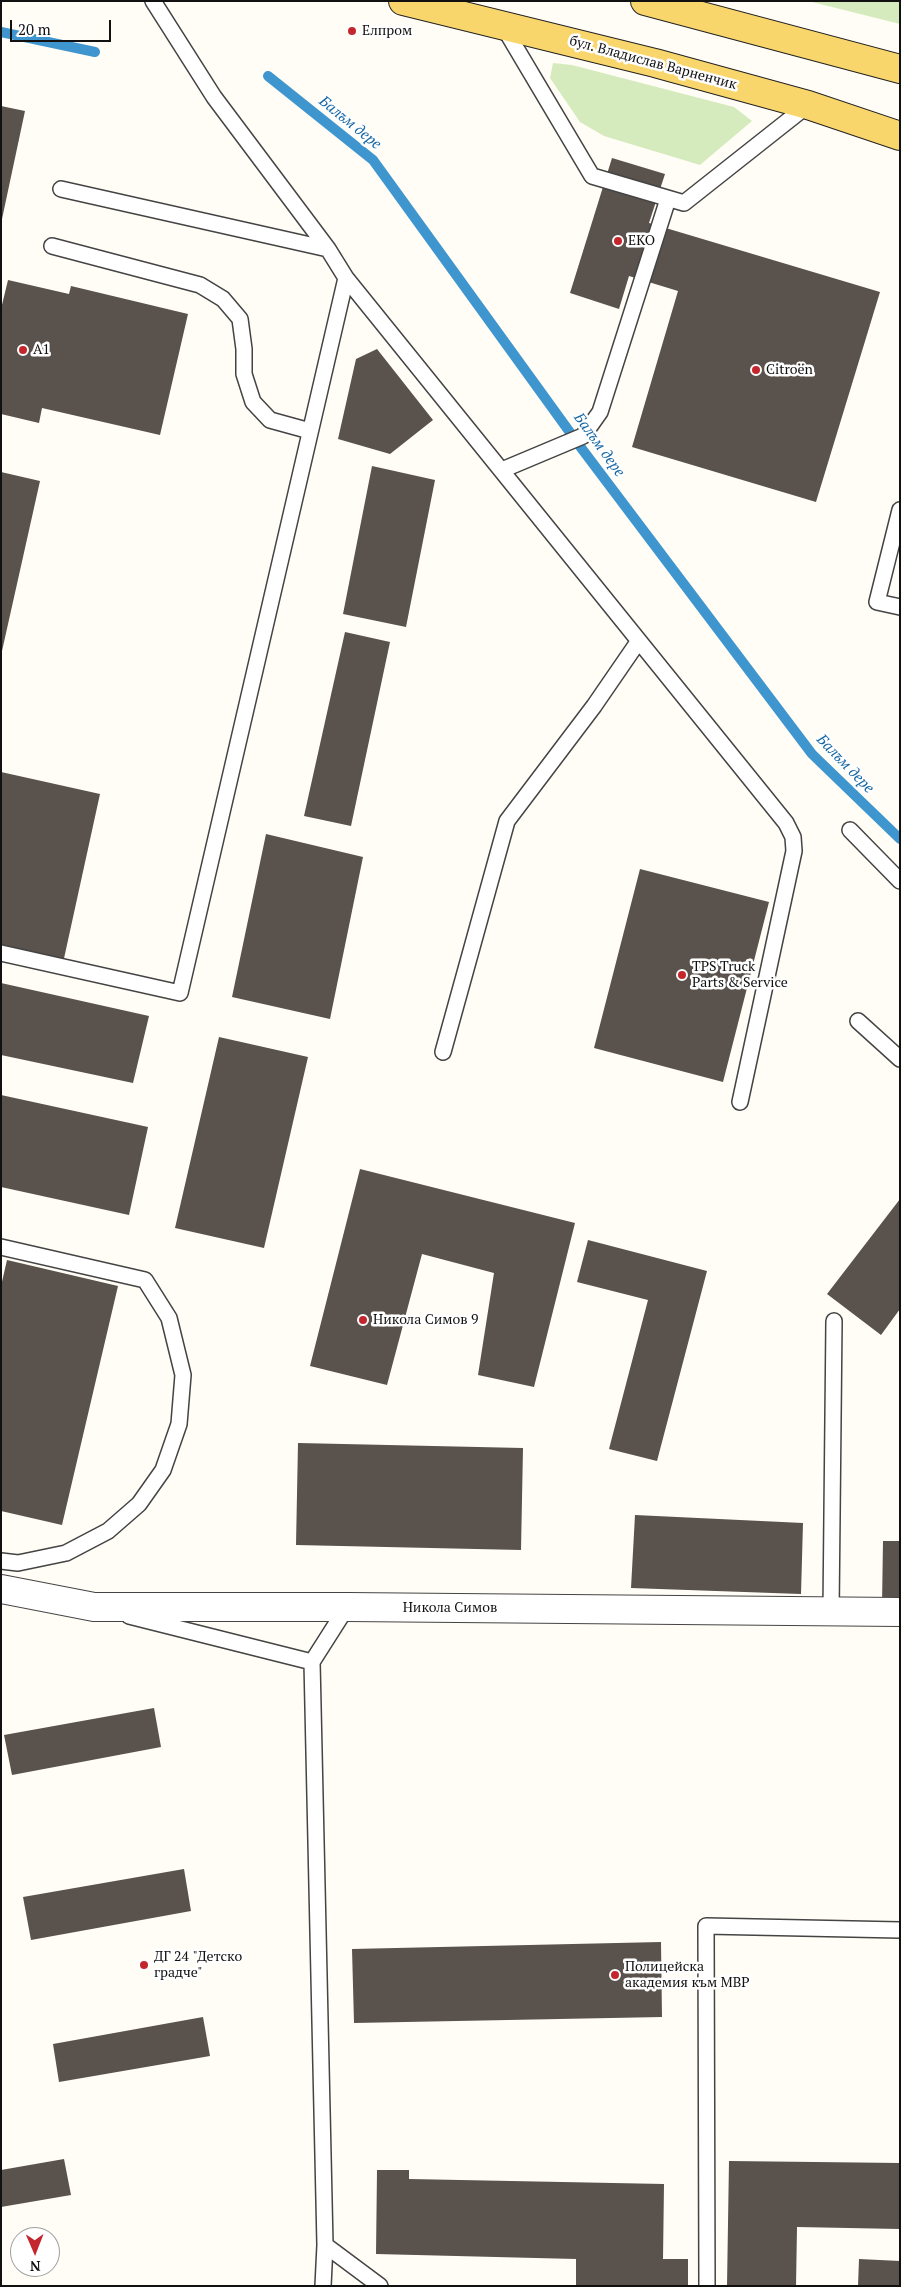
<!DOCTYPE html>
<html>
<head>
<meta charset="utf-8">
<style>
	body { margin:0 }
	#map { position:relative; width:901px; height:2287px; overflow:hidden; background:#fffdf5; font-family:"PT Serif",serif }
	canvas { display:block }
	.frame { position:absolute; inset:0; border:2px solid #111; pointer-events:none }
	.north { position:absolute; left:10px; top:2227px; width:50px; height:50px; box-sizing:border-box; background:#fff; border:1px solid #a0a0a0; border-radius:50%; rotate:179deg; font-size:14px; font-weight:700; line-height:20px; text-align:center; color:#111 }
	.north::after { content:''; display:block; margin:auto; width:18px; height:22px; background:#c4262e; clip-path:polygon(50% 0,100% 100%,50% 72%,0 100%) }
	.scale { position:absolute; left:10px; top:20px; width:101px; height:22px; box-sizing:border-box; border:2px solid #111; border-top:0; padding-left:6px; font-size:15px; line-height:18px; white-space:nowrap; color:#111; -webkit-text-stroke:4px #fff; paint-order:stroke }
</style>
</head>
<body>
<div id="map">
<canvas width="901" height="2287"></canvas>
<div class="frame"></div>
<div class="north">N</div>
<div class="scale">20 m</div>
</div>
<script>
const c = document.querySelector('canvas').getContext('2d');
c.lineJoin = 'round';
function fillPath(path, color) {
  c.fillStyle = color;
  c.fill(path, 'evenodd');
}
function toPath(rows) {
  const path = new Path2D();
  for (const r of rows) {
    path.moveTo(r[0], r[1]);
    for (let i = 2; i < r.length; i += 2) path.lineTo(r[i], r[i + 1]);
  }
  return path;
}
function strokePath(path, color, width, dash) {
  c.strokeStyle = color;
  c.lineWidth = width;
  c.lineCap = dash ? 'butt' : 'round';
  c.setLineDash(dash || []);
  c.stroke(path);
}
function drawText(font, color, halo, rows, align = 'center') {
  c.font = font + ' "PT Serif",serif';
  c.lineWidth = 5;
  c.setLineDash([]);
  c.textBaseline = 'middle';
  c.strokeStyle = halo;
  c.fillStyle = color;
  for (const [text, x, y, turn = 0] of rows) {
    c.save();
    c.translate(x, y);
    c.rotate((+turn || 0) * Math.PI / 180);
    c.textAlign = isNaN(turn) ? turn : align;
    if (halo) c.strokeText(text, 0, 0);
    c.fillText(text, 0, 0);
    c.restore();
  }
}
fillPath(toPath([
	[808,1,900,1,900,24],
	[553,63,572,65,734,107,752,121,700,165,604,136,580,122,550,78]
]), '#d5ebbd');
strokePath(toPath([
	[1,32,95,52],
	[268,76,373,160,582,449,812,754,900,839]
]), '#3f96cf', 10);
fillPath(toPath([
	[1,106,25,111,2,219,1,219],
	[612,158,665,174,649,223,880,292,816,502,632,447,678,291,629,276,619,309,570,293],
	[8,280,69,294,71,286,188,314,160,435,42,408,39,423,1,414,1,309],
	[377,349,433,420,390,454,338,439,356,359],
	[372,466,435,480,406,627,343,614],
	[1,472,40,481,2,651,1,651],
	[345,632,390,642,351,826,304,816],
	[1,772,100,794,63,963,1,950],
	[266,834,363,857,330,1019,232,997],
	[640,869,769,902,723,1082,594,1048],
	[1,983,149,1016,133,1083,1,1055],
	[219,1037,308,1057,264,1248,175,1228],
	[1,1095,148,1127,129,1215,1,1187],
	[360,1169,575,1223,534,1387,478,1375,494,1273,422,1254,387,1385,310,1366],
	[900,1199,900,1309,881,1335,827,1294],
	[588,1240,707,1271,657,1461,609,1449,648,1300,577,1282],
	[7,1260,118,1286,62,1525,1,1511,1,1286],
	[298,1443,523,1448,521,1550,296,1545],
	[635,1515,803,1523,801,1594,631,1588],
	[883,1541,900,1541,900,1605,882,1605],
	[154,1708,161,1747,12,1775,4,1735],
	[184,1869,191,1911,31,1940,23,1897],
	[661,1942,662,2017,354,2023,352,1949],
	[203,2017,210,2056,59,2082,53,2044],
	[64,2159,71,2195,1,2207,1,2170],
	[729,2161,900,2163,900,2229,797,2227,796,2286,727,2286],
	[377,2170,409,2170,409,2179,664,2184,663,2259,688,2259,688,2286,576,2286,576,2259,376,2254],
	[859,2259,900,2261,900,2286,858,2286]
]), '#5a524d');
const lane = toPath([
	[153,1,214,97,328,249,346,278,786,823,793,837,794,851,740,1102],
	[503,26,592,176,684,203,808,105],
	[61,189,328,249],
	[52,246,200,285,223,299,240,319,244,349,244,374,253,402,270,420,310,431],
	[502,470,583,436,600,412,668,199],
	[900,510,877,602,900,607],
	[850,830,900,881],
	[1,953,180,993,346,278],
	[858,1021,900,1059],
	[443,1052,507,821,594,706,638,642],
	[1,1247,145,1280,169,1318,183,1375,179,1424,163,1470,139,1504,108,1531,66,1553,18,1563,1,1561],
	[831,1611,834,1321],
	[129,1616,312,1662,347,1607],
	[312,1662,325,2245,323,2286],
	[325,2245,380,2286],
	[707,2286,706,1926,900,1930]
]);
const street = toPath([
	[1,1589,94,1607,347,1607,900,1612]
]);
const primary = toPath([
	[403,1,655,63,808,105,900,136],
	[645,1,900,69]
]);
strokePath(lane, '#444', 18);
strokePath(street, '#444', 30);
strokePath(primary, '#222', 30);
strokePath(lane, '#fff', 15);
strokePath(street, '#fff', 28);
strokePath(primary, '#f9d66b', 28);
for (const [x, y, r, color] of [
	[352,31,5,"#c4262e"],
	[618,241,5,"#c4262e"],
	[23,350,5,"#c4262e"],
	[756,370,5,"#c4262e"],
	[682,975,5,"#c4262e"],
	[363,1320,5,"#c4262e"],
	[144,1965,5,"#c4262e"],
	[615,1975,5,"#c4262e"]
]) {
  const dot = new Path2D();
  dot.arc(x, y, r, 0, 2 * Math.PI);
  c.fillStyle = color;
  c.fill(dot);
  strokePath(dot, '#fff', 2);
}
drawText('14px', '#111', '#fff', [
	["Елпром",362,31],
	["EKO",628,241],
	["A1",33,350],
	["Citroën",766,370],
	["TPS Truck",692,967],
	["Parts & Service",692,983],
	["Никола Симов 9",373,1320],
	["ДГ 24 \"Детско",154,1957],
	["градче\"",154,1973],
	["Полицейска",625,1967],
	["академия към МВР",625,1983]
], 'left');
drawText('14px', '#111', '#fff', [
	["бул. Владислав Варненчик",653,63,15],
	["Никола Симов",450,1608]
]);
drawText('italic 15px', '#1768a6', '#fff', [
	["Балъм дере",350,123,39],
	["Балъм дере",599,445,54],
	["Балъм дере",845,764,46]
]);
</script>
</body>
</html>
